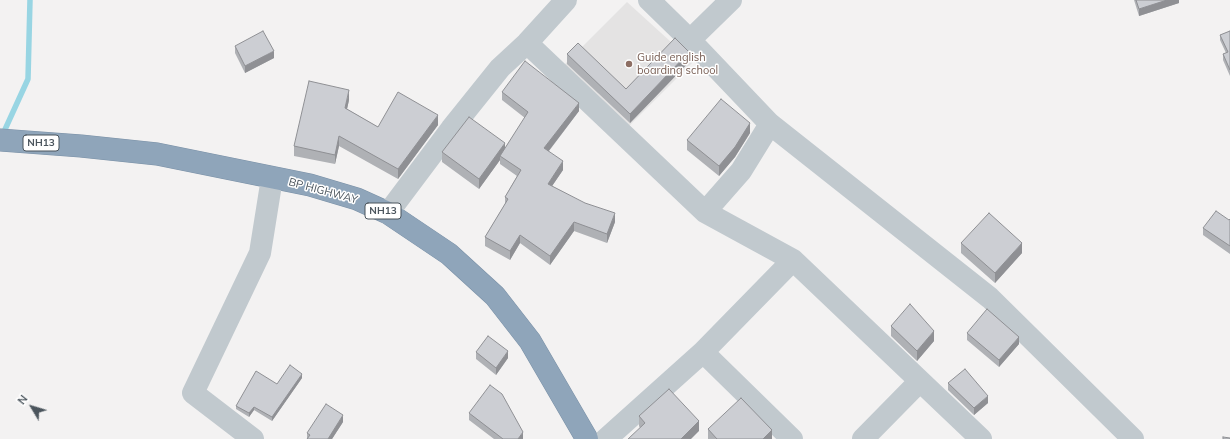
<!DOCTYPE html>
<html>
<head>
<meta charset="utf-8">
<style>
	body { margin:0 }
	#map { position:relative; width:1230px; height:439px; overflow:hidden; background:#f3f2f2; font-family:Mulish,sans-serif }
	canvas { display:block }
	.north { position:absolute; left:12px; top:387px; width:40px; height:40px; -webkit-text-stroke:3px #fff; paint-order:stroke; rotate:308deg; font-size:11px; font-weight:700; line-height:16px; text-align:center; color:#4b555d }
	.north::after { content:''; display:block; margin:auto; width:14px; height:18px; background:#4b555d; clip-path:polygon(50% 0,100% 100%,50% 72%,0 100%) }
</style>
</head>
<body>
<div id="map">
<canvas width="1230" height="439"></canvas>
<div class="north">N</div>
</div>
<script>
const c = document.querySelector('canvas').getContext('2d');
c.lineJoin = 'round';
function fillPath(path, color) {
  c.fillStyle = color;
  c.fill(path, 'evenodd');
}
function toPath(rows) {
  const path = new Path2D();
  for (const r of rows) {
    path.moveTo(r[0], r[1]);
    for (let i = 2; i < r.length; i += 2) path.lineTo(r[i], r[i + 1]);
  }
  return path;
}
function strokePath(path, color, width, dash) {
  c.strokeStyle = color;
  c.lineWidth = width;
  c.lineCap = dash ? 'butt' : 'round';
  c.setLineDash(dash || []);
  c.stroke(path);
}
function drawText(font, color, halo, rows, align = 'center') {
  c.font = font + ' Mulish,sans-serif';
  c.lineWidth = 3;
  c.setLineDash([]);
  c.textBaseline = 'middle';
  c.strokeStyle = halo;
  c.fillStyle = color;
  for (const [text, x, y, turn = 0] of rows) {
    c.save();
    c.translate(x, y);
    c.rotate((+turn || 0) * Math.PI / 180);
    c.textAlign = isNaN(turn) ? turn : align;
    if (halo) c.strokeText(text, 0, 0);
    c.fillText(text, 0, 0);
    c.restore();
  }
}
fillPath(toPath([
	[627,2,693,62,628,127,564,65]
]), '#e4e3e3');
strokePath(toPath([
	[2,136,28,79,30,0]
]), '#98d5e3', 5.5);
const highway = toPath([
	[0,140,81,146,157,154,310,185,357,199,388,213,449,254,495,296,530,341,587,439]
]);
strokePath(highway, '#7a90a6', 23);
strokePath(toPath([
	[649,0,690,40,770,124,990,298,1133,439],
	[690,40,731,0],
	[527,43,705,212,793,260,981,439],
	[705,212,741,171,770,124],
	[388,213,451,129,500,68,527,43,566,0],
	[703,352,792,439],
	[253,439,193,393,260,253,272,178],
	[606,439,703,352,793,260],
	[863,439,920,381]
]), '#c1c9ce', 22);
strokePath(highway, '#8fa5ba', 22);
fillPath(toPath([
	[1134,0,1179,0,1179,3,1139,16],
	[1230,31,1230,76,1223,60,1223,54,1226,53,1220,40,1220,35],
	[235,46,274,58,245,73,235,53],
	[567,54,626,89,689,62,630,123,567,64],
	[502,92,579,111,549,151,563,170,552,186,615,222,607,243,574,231,550,265,520,243,510,260,485,246,485,237,505,204,505,197,517,176,500,164,500,160,479,189,442,162,442,152,505,148,525,118,502,100],
	[349,100,347,109,378,127,438,125,398,179,339,146,335,164,294,156,294,146],
	[750,133,735,157,719,176,687,150,687,140],
	[1230,219,1230,254,1203,235,1203,228,1229,220],
	[961,243,1022,253,995,283,961,253],
	[891,326,934,341,917,361,891,336],
	[967,333,1019,344,999,367,967,340],
	[476,352,508,358,496,375,476,359],
	[302,378,272,421,254,410,249,417,236,409,236,406,277,384],
	[948,383,988,403,974,415,948,390],
	[469,413,523,439,494,439,469,420],
	[639,416,699,431,640,428,639,426],
	[343,422,332,439,307,439,307,433],
	[708,429,772,439,708,439]
]), '#afb1b5');
fillPath(toPath([
	[1167,0,1179,0,1179,3,1139,16,1139,9],
	[274,51,274,58,245,73,245,66],
	[689,52,689,62,630,123,630,114],
	[349,90,349,100,345,118,345,108],
	[579,103,579,111,544,157,544,148],
	[438,115,438,125,398,179,398,169],
	[750,123,750,133,735,157,719,176,719,166],
	[339,136,339,146,335,164,335,155],
	[505,143,505,153,500,156,500,160,479,189,479,179],
	[563,161,563,170,548,192,548,184],
	[615,213,615,222,607,243,607,234],
	[574,222,574,231,550,265,550,256],
	[520,235,520,243,510,260,510,251],
	[1022,243,1022,253,995,283,995,273],
	[934,331,934,341,917,361,917,351],
	[1019,337,1019,344,999,367,999,360],
	[508,351,508,358,496,375,496,368],
	[302,374,302,378,272,421,272,417],
	[988,396,988,403,974,415,974,408],
	[254,407,254,410,249,417,249,413],
	[343,415,343,422,332,439,328,439],
	[699,421,699,431,691,439,681,439],
	[772,430,772,439,763,439],
	[523,432,523,439,518,439]
]), '#8f9094');
const building = toPath([
	[1136,0,1167,0,1139,9,1136,0],
	[263,31,274,51,245,66,235,46,263,31],
	[1230,31,1230,70,1223,54,1228,52,1220,35,1230,31],
	[675,38,689,52,630,114,567,54,578,43,626,89,675,38],
	[525,61,579,103,544,148,563,161,548,184,585,203,615,213,607,234,574,222,550,256,520,235,510,251,485,237,508,199,505,197,521,170,500,156,528,112,502,92,525,61],
	[309,81,349,90,345,108,378,127,398,92,438,115,398,169,339,136,335,155,294,146,309,81],
	[721,99,750,123,735,147,719,166,687,140,721,99],
	[469,117,505,143,479,179,442,152,469,117],
	[1216,211,1229,220,1230,219,1230,246,1203,228,1216,211],
	[989,213,1022,243,995,273,961,243,989,213],
	[910,304,934,331,917,351,891,326,910,304],
	[987,309,1019,337,999,360,967,333,987,309],
	[488,336,508,351,496,368,476,352,488,336],
	[290,365,302,374,272,417,254,407,249,413,236,406,256,371,277,384,290,365],
	[965,369,988,396,974,408,948,383,965,369],
	[490,385,502,394,523,432,518,439,503,439,469,413,490,385],
	[669,389,699,421,681,439,628,439,645,423,639,416,669,389],
	[741,398,772,430,763,439,717,439,708,429,741,398],
	[326,404,343,415,328,439,307,439,310,435,307,433,326,404],
	[1223,437,1230,438,1230,439,1223,439,1223,437]
]);
fillPath(building, '#ccced3');
strokePath(building, '#8f9094', 1);
for (const [x, y, r, color] of [
	[629,64,4,"#8d6e63"]
]) {
  const dot = new Path2D();
  dot.arc(x, y, r, 0, 2 * Math.PI);
  c.fillStyle = color;
  c.fill(dot);
  strokePath(dot, '#fff', 1.5);
}
for (const [x, y, w] of [
	[41,143,36],
	[383,211,36]
]) {
  const box = new Path2D();
  box.roundRect(x - w / 2, y - 8, w, 16, 3);
  c.fillStyle = '#fff';
  c.fill(box);
  strokePath(box, '#4b555d', 1);
}
drawText('bold 10px', '#4b555d', null, [
	["NH13",41,143],
	["NH13",383,211]
]);
drawText('11px', '#785e54', '#fff', [
	["Guide english",637,58],
	["boarding school",637,71]
], 'left');
drawText('11px', '#4b555d', '#fff', [
	["BP HIGHWAY",323,191,15]
]);
</script>
</body>
</html>
